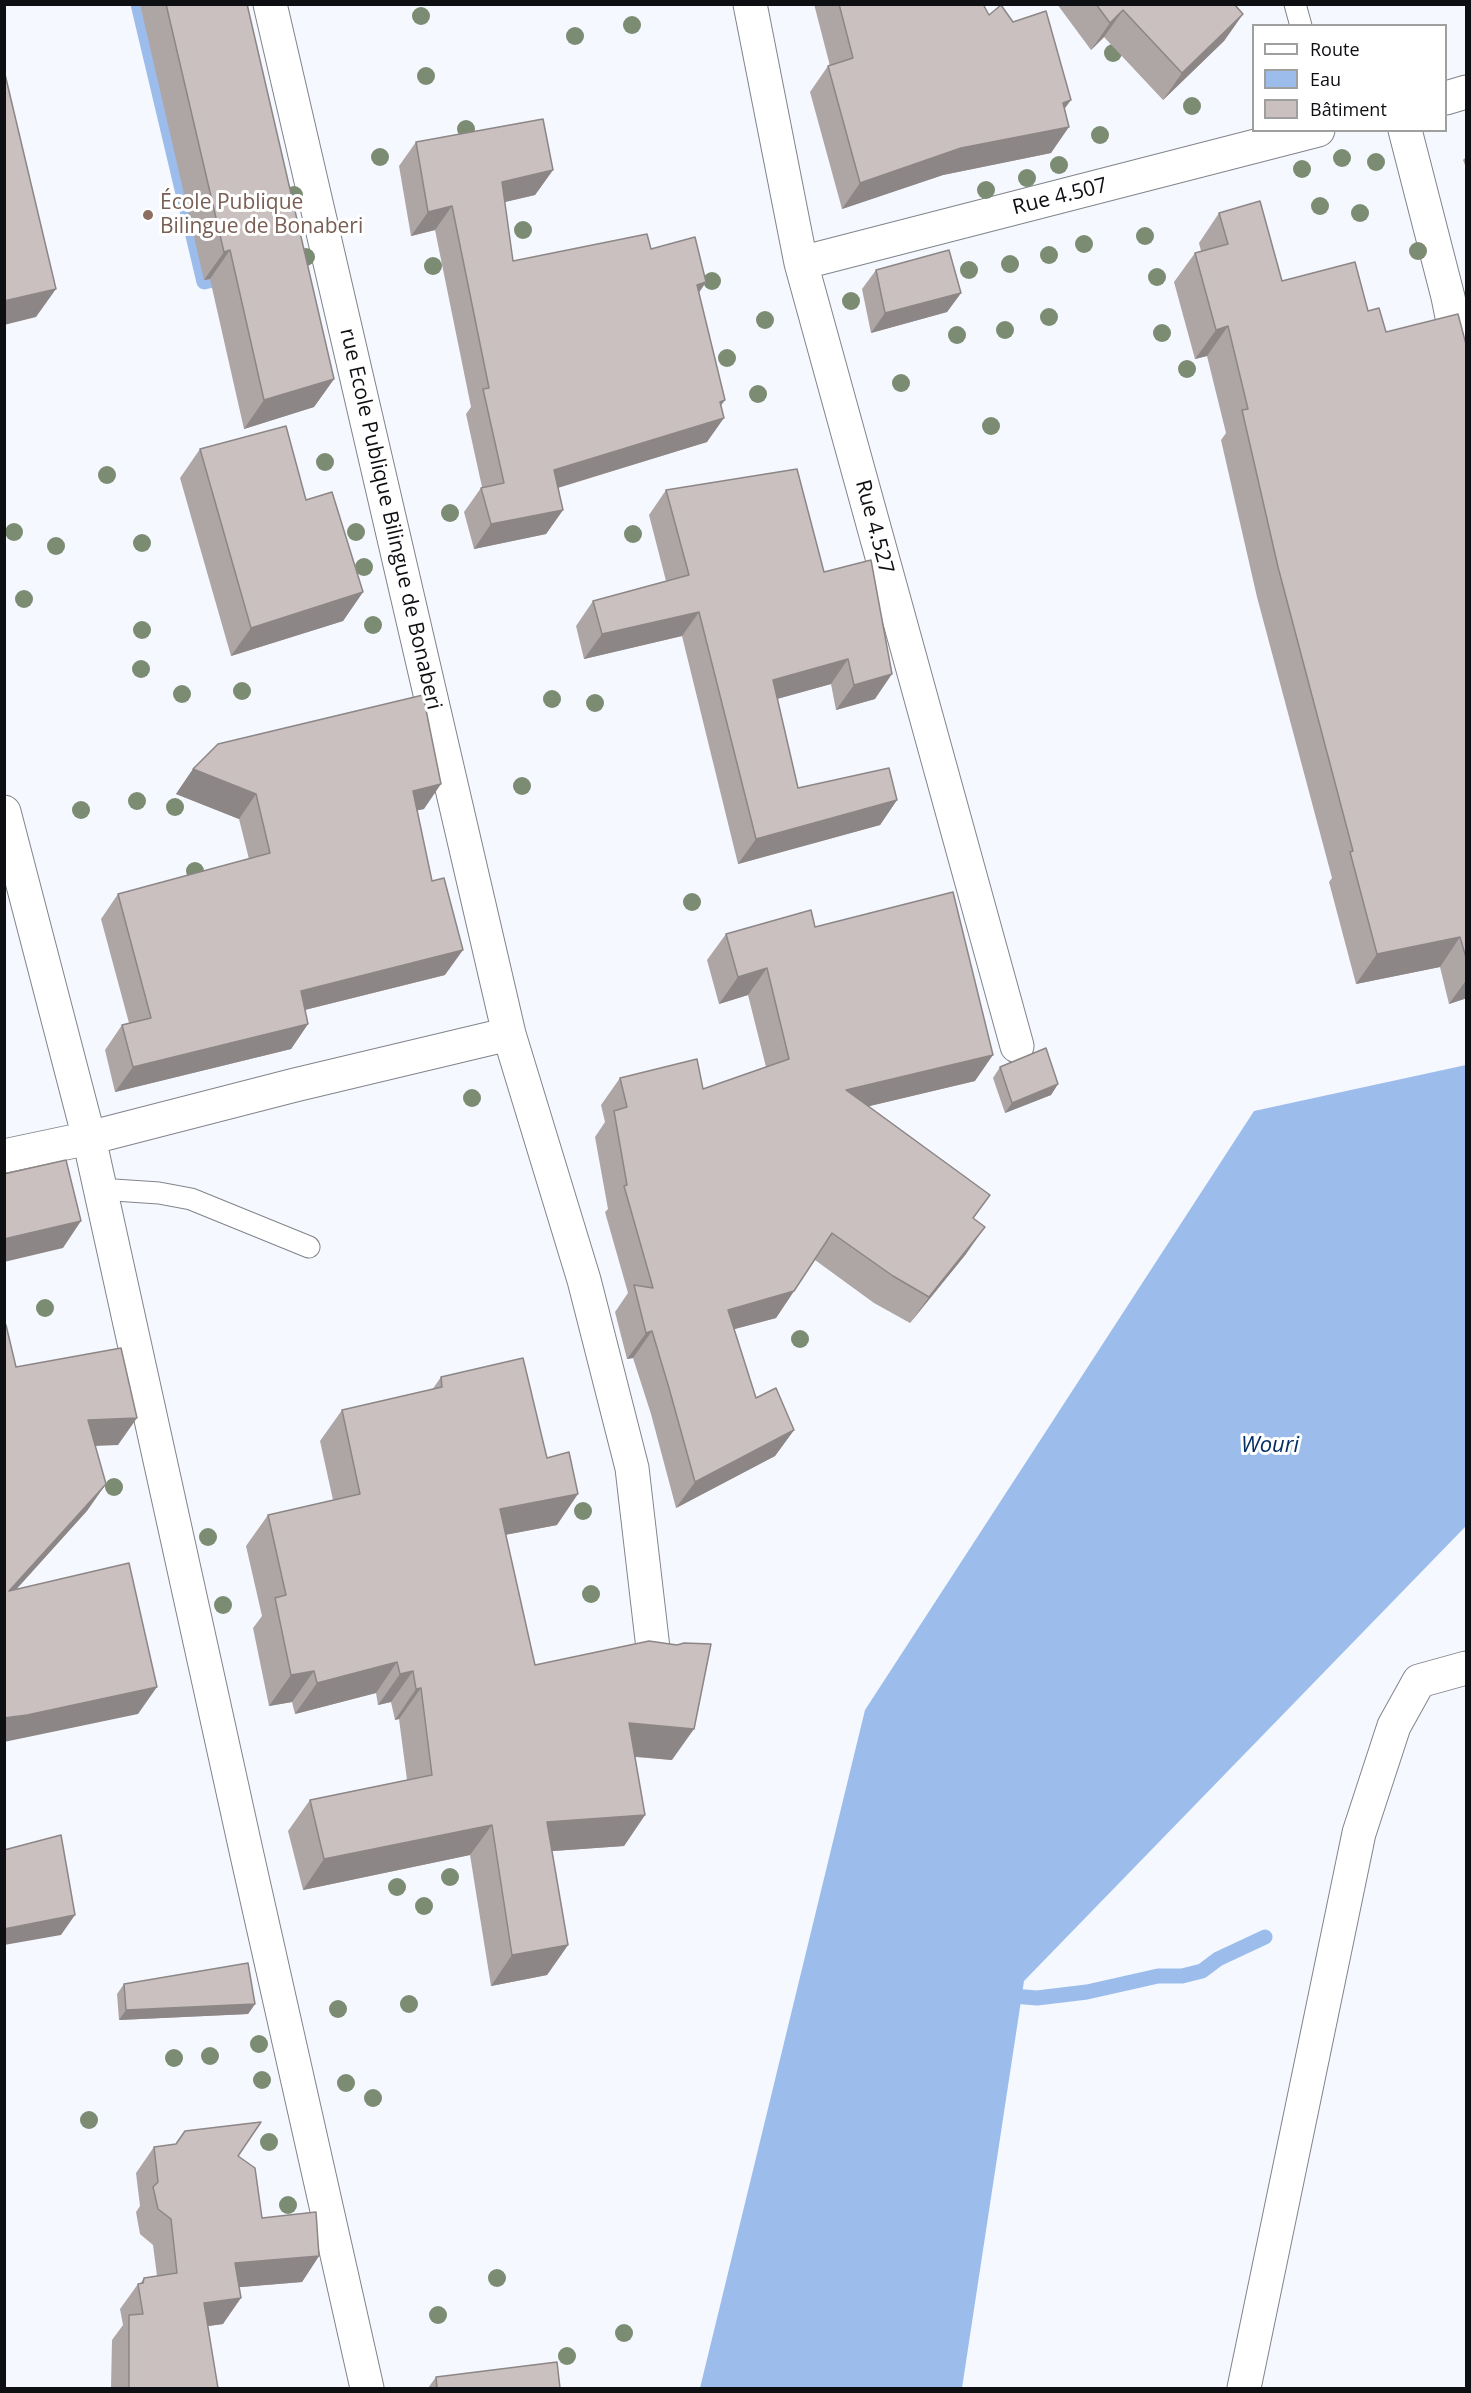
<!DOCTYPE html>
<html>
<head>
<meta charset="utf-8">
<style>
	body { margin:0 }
	#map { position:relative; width:1471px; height:2393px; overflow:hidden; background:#f5f8fe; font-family:"Open Sans",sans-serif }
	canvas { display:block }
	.frame { position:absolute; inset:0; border:6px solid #0e0f12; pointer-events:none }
	.legend { position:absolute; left:1252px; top:24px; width:195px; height:108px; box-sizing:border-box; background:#fff; border:2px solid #9f9fa0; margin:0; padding:8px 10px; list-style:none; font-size:18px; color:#0e0f12 }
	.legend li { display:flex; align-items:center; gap:12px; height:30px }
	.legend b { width:30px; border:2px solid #9f9fa0 }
</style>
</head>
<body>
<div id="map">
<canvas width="1471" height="2393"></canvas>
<div class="frame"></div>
<ul class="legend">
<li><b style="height:8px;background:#fff"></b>Route</li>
<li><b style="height:16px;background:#9cbdeb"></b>Eau</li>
<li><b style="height:16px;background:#cac0c0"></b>Bâtiment</li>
</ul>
</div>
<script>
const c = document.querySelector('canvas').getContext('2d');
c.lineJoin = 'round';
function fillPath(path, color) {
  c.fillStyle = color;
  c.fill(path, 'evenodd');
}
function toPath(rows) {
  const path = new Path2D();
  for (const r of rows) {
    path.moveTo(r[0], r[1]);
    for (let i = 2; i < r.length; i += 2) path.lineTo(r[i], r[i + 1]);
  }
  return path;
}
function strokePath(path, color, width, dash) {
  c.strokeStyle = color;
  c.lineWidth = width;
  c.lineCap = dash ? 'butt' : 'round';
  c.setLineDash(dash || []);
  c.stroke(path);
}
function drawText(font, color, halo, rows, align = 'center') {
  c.font = font + ' "Open Sans",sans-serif';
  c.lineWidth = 6;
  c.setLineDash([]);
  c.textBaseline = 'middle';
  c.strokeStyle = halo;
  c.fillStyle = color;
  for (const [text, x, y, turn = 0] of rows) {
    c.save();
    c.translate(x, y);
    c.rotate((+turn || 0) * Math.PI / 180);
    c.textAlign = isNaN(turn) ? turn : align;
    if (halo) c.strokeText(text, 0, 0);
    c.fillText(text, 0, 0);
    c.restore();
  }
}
fillPath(toPath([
	[1466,1065,1466,1526,1024,1981,962,2388,700,2388,865,1710,1254,1111]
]), '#9cbdeb');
strokePath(toPath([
	[138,4,204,282,230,276],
	[1001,1995,1037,1998,1087,1992,1158,1976,1182,1976,1202,1971,1218,1959,1265,1937]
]), '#9cbdeb', 15);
const service = toPath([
	[1295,4,1301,26],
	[99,1189,159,1193,191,1199,309,1247]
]);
const minor = toPath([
	[270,4,509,1034],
	[750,4,801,263,1017,1046],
	[1446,98,1466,92],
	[1405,130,1448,297,1466,386],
	[801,263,1318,130],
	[4,812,89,1138,247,1855,367,2388],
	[4,1156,89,1138,295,1085,509,1034,584,1280,632,1468,654,1657],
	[1244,2388,1359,1833,1394,1726,1419,1681,1466,1668]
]);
strokePath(service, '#81848a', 23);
strokePath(minor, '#81848a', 35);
strokePath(service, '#fff', 21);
strokePath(minor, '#fff', 33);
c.fillStyle = '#7b8c72';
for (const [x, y] of [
	[421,16],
	[632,25],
	[575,36],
	[1113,53],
	[426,76],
	[1192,106],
	[466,129],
	[1100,135],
	[380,157],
	[1342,158],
	[1376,162],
	[1059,165],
	[1302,169],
	[1027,178],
	[986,190],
	[294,195],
	[1320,206],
	[1360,213],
	[523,230],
	[1145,236],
	[1084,244],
	[1418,251],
	[1049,255],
	[306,257],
	[1010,264],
	[433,266],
	[969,270],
	[1157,277],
	[712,281],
	[851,301],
	[1049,317],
	[765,320],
	[1005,330],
	[1162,333],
	[957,335],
	[727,358],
	[1187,369],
	[901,383],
	[758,394],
	[991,426],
	[325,462],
	[107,475],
	[450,513],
	[14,532],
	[356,532],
	[633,534],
	[142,543],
	[56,546],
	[364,567],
	[24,599],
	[373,625],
	[142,630],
	[141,669],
	[242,691],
	[182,694],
	[552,699],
	[595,703],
	[522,786],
	[137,801],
	[175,807],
	[81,810],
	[195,871],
	[692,902],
	[472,1098],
	[45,1308],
	[800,1339],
	[114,1487],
	[583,1511],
	[208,1537],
	[591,1594],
	[223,1605],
	[450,1877],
	[397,1887],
	[424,1906],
	[409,2004],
	[338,2009],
	[259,2044],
	[210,2056],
	[174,2058],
	[262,2080],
	[346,2083],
	[373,2098],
	[89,2120],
	[269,2142],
	[288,2205],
	[497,2278],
	[438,2315],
	[624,2333],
	[567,2356]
]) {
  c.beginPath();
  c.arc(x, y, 9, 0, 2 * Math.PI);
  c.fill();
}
fillPath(toPath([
	[140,4,247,4,334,379,314,407,244,429,210,279,204,280],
	[814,4,983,4,989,15,1064,109,1051,153,943,175,842,209,810,92,828,66,830,66],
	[1057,4,1234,4,1243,14,1224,41,1163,100,1104,37,1091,50],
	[416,142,553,170,535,195,504,202,513,261,651,249,706,282,699,293,721,405,707,442,558,488,563,510,546,534,474,549,464,512,481,488,482,487,466,414,471,407,435,230,411,236,399,166],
	[1467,156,1467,170,1463,160],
	[1219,213,1282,281,1368,311,1386,332,1467,348,1467,998,1449,1004,1440,967,1356,984,1329,882,1332,878,1257,597,1221,440,1226,433,1207,356,1195,359,1174,282,1195,253,1201,251,1199,243],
	[876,270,961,293,947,312,871,333,862,289],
	[200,449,306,500,363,592,343,621,231,656,180,478],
	[666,490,824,572,875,699,836,710,831,684,777,699,798,788,897,800,880,825,738,864,682,636,584,659,576,626,593,601,666,581,649,515],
	[193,769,424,809,417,810,445,975,305,1010,308,1024,291,1049,115,1092,105,1050,122,1025,129,1023,101,919,118,894,249,859,239,819,176,794],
	[815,927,975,1081,869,1106,990,1195,973,1219,966,1254,910,1323,874,1303,815,1260,776,1318,734,1329,756,1398,794,1430,775,1456,676,1508,651,1414,633,1358,627,1359,615,1312,628,1293,605,1212,608,1209,595,1137,605,1122,601,1105,620,1078,703,1089,766,1067,748,995,719,1004,707,960,726,934],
	[1000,1067,1058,1084,1051,1095,1005,1113,993,1078],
	[441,1377,557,1525,505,1535,535,1665,672,1760,635,1757,645,1815,624,1846,552,1851,568,1945,547,1975,491,1986,470,1855,303,1890,288,1831,310,1800,407,1780,399,1719,395,1720,391,1702,378,1705,376,1693,295,1714,292,1702,269,1706,253,1628,262,1616,246,1546,268,1515,333,1500,320,1441,342,1410,432,1390],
	[124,1984,255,2004,248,2014,119,2020,117,1994],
	[185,2131,238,2156,262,2218,319,2256,302,2282,239,2287,223,2324,208,2326,218,2388,111,2388,112,2340,123,2325,120,2309,138,2284,140,2284,144,2278,157,2276,153,2245,140,2234,136,2212,140,2206,136,2173,154,2147,175,2145],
	[436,2377,560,2388,428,2388]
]), '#aea5a5');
fillPath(toPath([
	[1123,10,1104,37,1091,50,1110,23],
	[1243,14,1224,41,1163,100,1182,73],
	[1071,100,1052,126,1063,103],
	[1069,127,1051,153,943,175,842,209,860,183,961,148],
	[553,170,535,195,484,207,502,182],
	[452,206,435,230,411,236,428,212],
	[230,250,210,279,204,280,224,252],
	[706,282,689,306,697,285],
	[56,289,36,317,4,325,4,301],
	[961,293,947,312,871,333,885,313],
	[1228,326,1207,356,1195,359,1216,330],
	[334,379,314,407,244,429,264,400],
	[725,400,709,422,724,418,707,442,537,494,554,470],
	[563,510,546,534,474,549,491,524],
	[363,592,343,621,231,656,251,628],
	[699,612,682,636,584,659,602,634],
	[848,659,831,684,755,705,773,680],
	[892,674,875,699,836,710,854,685],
	[193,769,256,794,239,819,176,794],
	[441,784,424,809,396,815,413,791],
	[897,800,880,825,738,864,756,839],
	[1460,937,1440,967,1356,984,1377,954],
	[463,950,445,975,284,1015,301,991],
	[767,968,748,995,719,1004,738,977],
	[1467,979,1467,998,1449,1004],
	[308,1024,291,1049,115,1092,133,1067],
	[993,1055,975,1081,828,1116,846,1090],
	[1058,1084,1051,1095,1005,1113,1012,1103],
	[81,1221,63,1248,4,1262,4,1239],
	[985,1227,966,1254,910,1323,929,1297],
	[794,1291,776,1318,709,1336,728,1310],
	[652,1331,633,1358,627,1359,646,1333],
	[137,1418,118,1445,69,1447,88,1420],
	[794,1430,775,1456,676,1508,695,1482],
	[106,1484,87,1511,4,1603,9,1591],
	[578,1494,557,1525,478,1540,500,1509],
	[397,1662,376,1693,295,1714,317,1683],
	[314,1671,292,1702,269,1706,291,1675],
	[413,1671,391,1702,378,1705,400,1674],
	[157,1687,138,1714,4,1742,4,1718],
	[421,1688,399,1719,395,1720,416,1689],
	[629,1723,694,1729,672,1760,608,1754],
	[645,1815,624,1846,525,1853,547,1822],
	[492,1825,470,1855,303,1890,324,1859],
	[75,1915,61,1935,4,1945,4,1929],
	[568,1945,547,1975,491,1986,512,1955],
	[255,2004,248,2014,119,2020,126,2010],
	[319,2256,302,2282,218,2289,235,2263],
	[241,2298,223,2324,186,2329,204,2303]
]), '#8d8686');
const building = toPath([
	[166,4,247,4,334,379,264,400,230,250,224,252,166,4],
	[839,4,983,4,989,15,1001,5,1013,22,1046,11,1071,100,1063,103,1069,127,961,148,860,183,828,66,853,58,839,4],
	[1096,4,1234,4,1243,14,1182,73,1123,10,1110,23,1096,4],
	[4,70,56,289,4,301,4,70],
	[543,119,553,170,502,182,513,261,647,234,651,249,695,237,706,282,697,285,725,400,720,402,724,418,554,470,563,510,491,524,481,488,504,483,483,389,489,388,452,206,428,212,416,142,543,119],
	[1260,201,1282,281,1355,262,1368,311,1379,308,1386,332,1458,314,1467,348,1467,961,1460,937,1377,954,1350,852,1353,851,1278,567,1242,410,1248,409,1228,326,1216,330,1195,253,1228,244,1219,213,1260,201],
	[949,250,961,293,885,313,876,270,949,250],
	[286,426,306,500,332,492,363,592,251,628,200,449,286,426],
	[797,469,824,572,871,560,892,674,854,685,848,659,773,680,798,788,889,768,897,800,756,839,699,612,602,634,593,601,689,575,666,490,797,469],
	[423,695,441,784,413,791,432,881,444,878,463,950,301,991,308,1024,133,1067,122,1025,151,1018,118,894,270,853,256,794,193,769,218,744,423,695],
	[953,892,993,1055,846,1090,990,1195,973,1218,985,1227,929,1297,893,1276,832,1233,794,1291,728,1310,756,1398,776,1388,794,1430,695,1482,669,1388,652,1331,646,1333,634,1285,653,1288,624,1186,627,1185,614,1111,627,1107,620,1078,697,1059,703,1089,789,1059,767,968,738,977,726,934,811,910,815,927,953,892],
	[1046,1048,1058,1084,1012,1103,1000,1067,1046,1048],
	[66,1160,81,1221,4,1239,4,1174,66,1160],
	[6,1325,16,1367,121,1348,137,1418,88,1420,106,1484,9,1591,129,1563,157,1687,27,1715,4,1718,4,1326,6,1325],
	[523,1358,546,1454,547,1458,569,1452,578,1494,500,1509,535,1665,649,1641,677,1645,684,1643,711,1644,694,1729,629,1723,645,1815,547,1822,568,1945,512,1955,492,1825,324,1859,310,1800,432,1775,421,1688,416,1689,413,1671,400,1674,397,1662,317,1683,314,1671,291,1675,275,1598,286,1595,268,1515,360,1494,342,1410,442,1387,441,1377,523,1358],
	[61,1835,75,1915,4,1929,4,1850,61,1835],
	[248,1963,255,2004,126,2010,124,1984,248,1963],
	[261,2122,238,2156,255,2168,262,2218,316,2212,319,2256,235,2263,241,2298,204,2303,218,2388,129,2388,129,2315,143,2314,138,2284,143,2283,144,2278,177,2273,171,2219,158,2209,153,2187,158,2182,154,2147,176,2144,185,2131,261,2122],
	[557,2362,560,2388,437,2388,436,2377,557,2362]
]);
fillPath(building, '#cac0c0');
strokePath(building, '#8d8686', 1.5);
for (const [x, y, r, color] of [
	[148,215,6,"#8d6e63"]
]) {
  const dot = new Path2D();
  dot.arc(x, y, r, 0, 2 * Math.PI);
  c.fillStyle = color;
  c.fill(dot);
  strokePath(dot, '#fff', 2);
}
drawText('21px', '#0e0f12', '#fff', [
	["Rue 4.507",1060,197,-14],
	["rue Ecole Publique Bilingue de Bonaberi",390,519,77],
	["Rue 4.527",874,527,75]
]);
drawText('21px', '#785e54', '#fff', [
	["École Publique",160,203],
	["Bilingue de Bonaberi",160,227]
], 'left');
drawText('italic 22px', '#042f65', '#fff', [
	["Wouri",1270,1446]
]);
</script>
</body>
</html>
